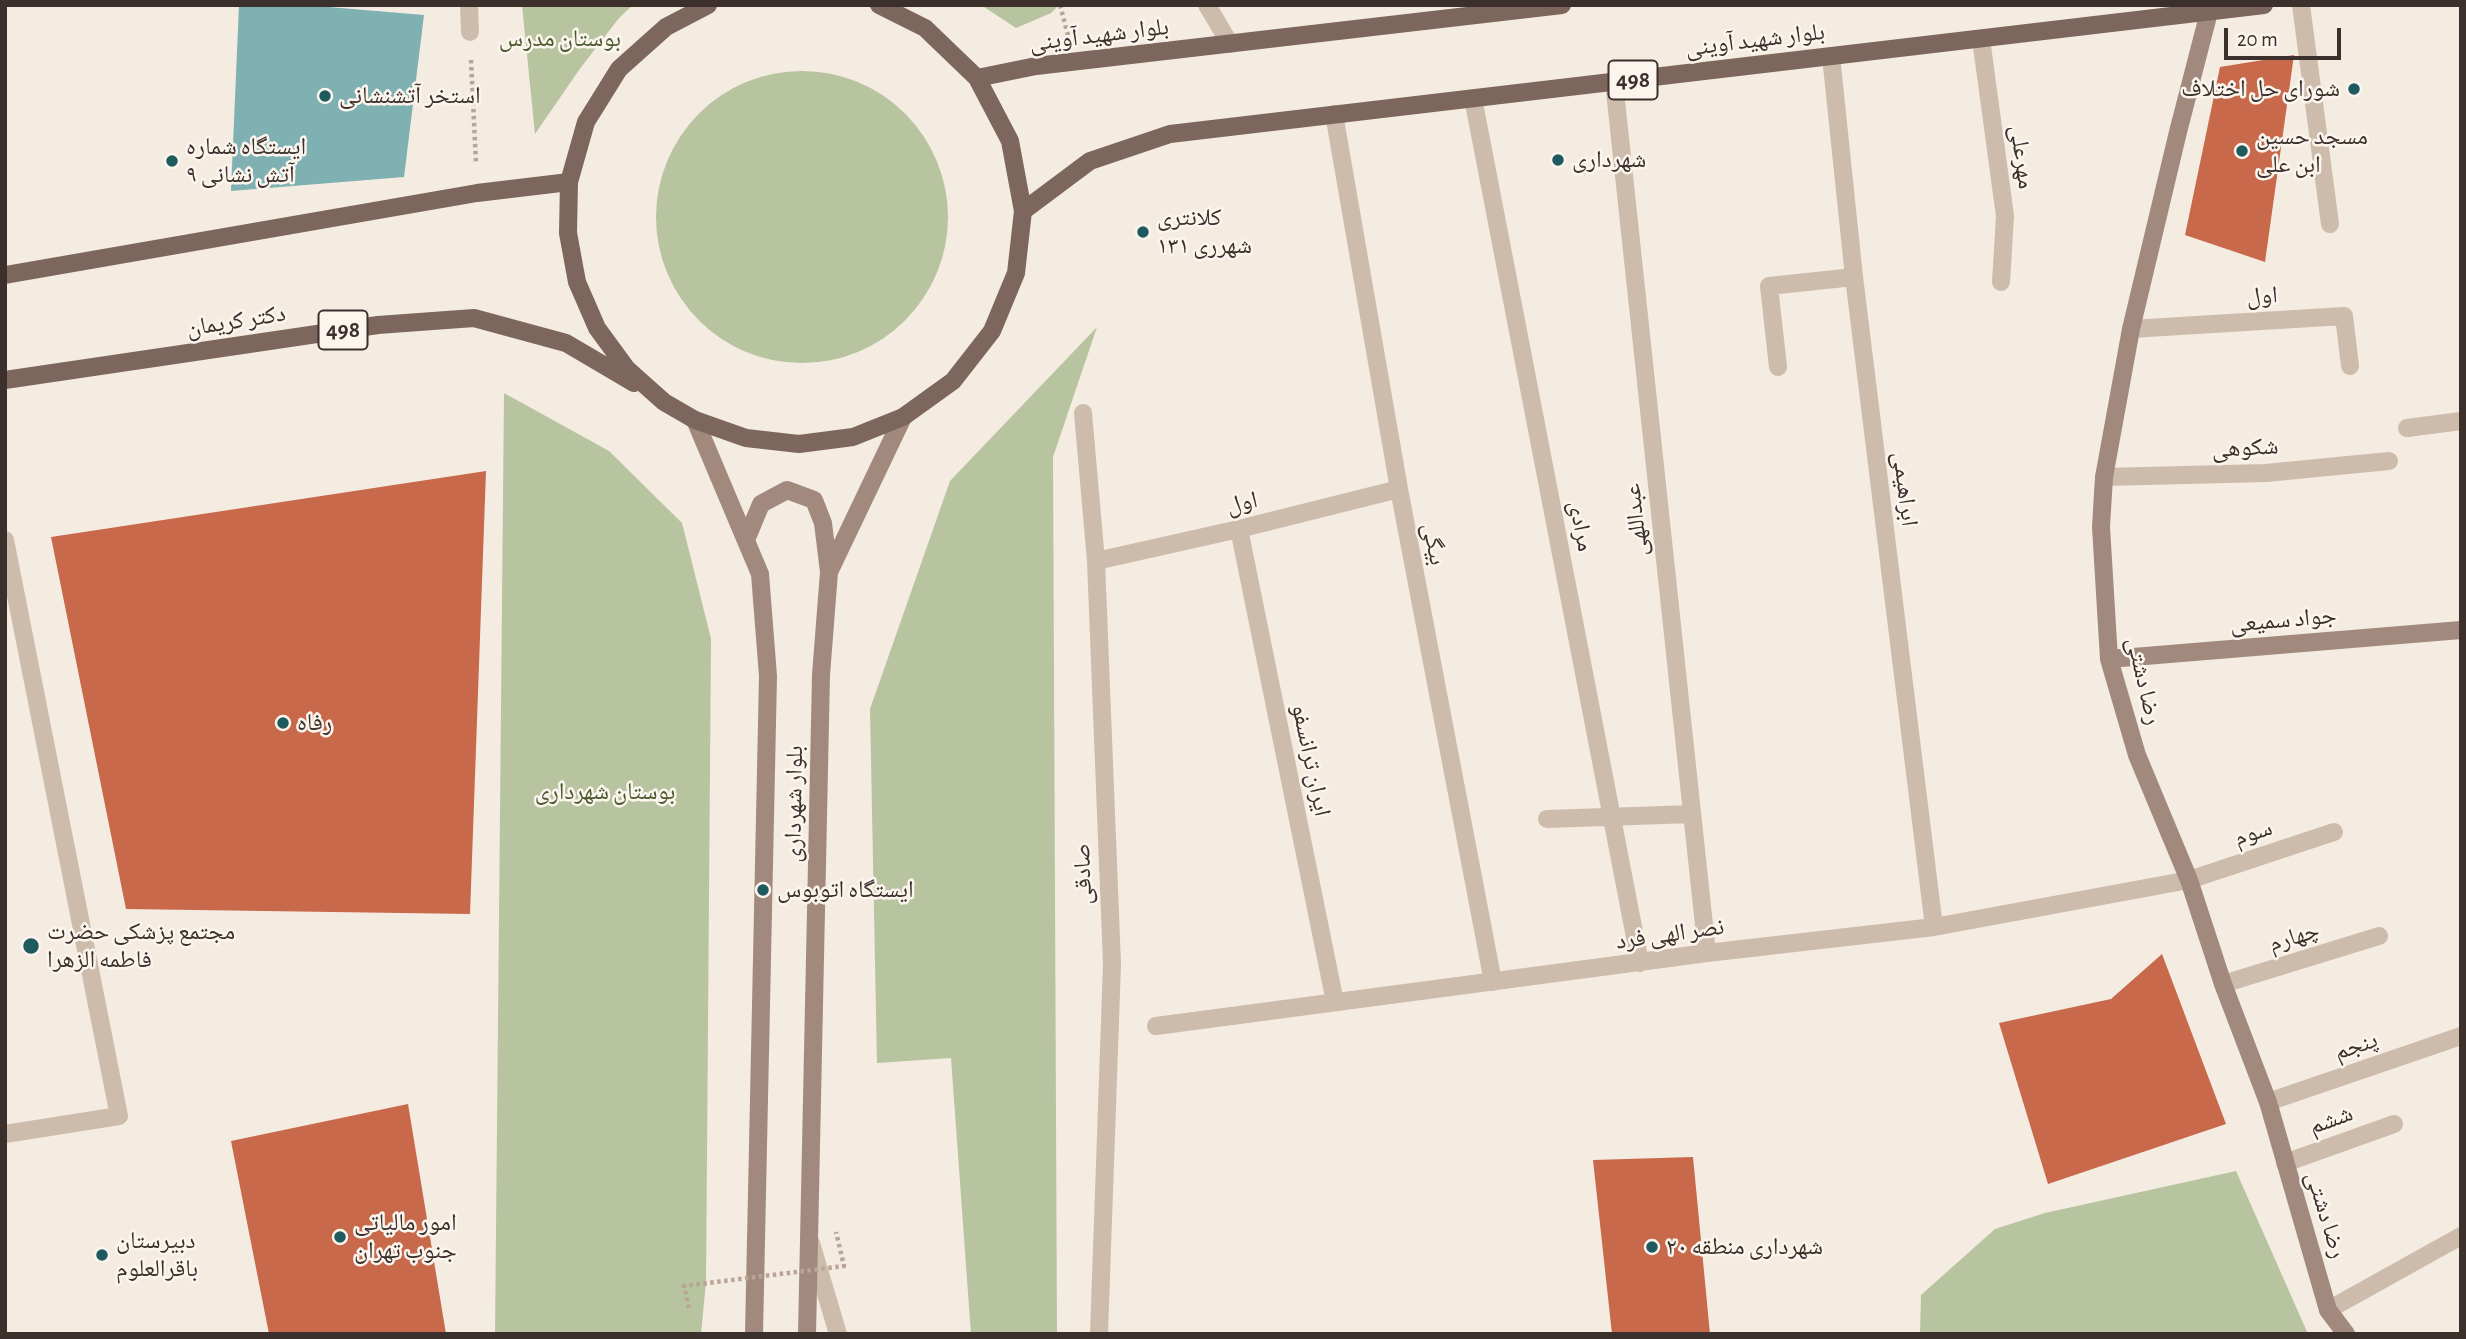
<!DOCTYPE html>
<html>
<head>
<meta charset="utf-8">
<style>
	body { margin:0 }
	#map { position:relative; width:2466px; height:1339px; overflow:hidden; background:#f4ebe1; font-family:"Alegreya Sans",sans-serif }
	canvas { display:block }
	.frame { position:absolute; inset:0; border:7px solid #3b302b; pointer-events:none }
	.scale { position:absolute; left:2224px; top:28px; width:117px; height:32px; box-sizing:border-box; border:4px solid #3b302b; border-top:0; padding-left:9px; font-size:21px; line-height:24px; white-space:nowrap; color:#3b302b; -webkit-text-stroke:5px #fbf5ee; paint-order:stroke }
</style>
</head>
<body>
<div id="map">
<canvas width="2466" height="1339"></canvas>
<div class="frame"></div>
<div class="scale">20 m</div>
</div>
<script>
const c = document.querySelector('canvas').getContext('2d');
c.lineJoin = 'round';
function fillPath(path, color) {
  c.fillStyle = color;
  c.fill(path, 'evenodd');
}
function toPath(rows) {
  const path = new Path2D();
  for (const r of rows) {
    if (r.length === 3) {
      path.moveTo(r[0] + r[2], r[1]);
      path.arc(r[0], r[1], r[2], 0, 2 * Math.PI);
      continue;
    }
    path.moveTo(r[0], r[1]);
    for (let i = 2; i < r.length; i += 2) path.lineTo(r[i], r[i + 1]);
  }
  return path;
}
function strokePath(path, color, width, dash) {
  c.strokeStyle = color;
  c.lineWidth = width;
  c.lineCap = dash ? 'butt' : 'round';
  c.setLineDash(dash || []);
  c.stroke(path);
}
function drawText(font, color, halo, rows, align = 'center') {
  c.font = font + ' "Alegreya Sans","Noto Naskh Arabic",sans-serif';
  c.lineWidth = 5;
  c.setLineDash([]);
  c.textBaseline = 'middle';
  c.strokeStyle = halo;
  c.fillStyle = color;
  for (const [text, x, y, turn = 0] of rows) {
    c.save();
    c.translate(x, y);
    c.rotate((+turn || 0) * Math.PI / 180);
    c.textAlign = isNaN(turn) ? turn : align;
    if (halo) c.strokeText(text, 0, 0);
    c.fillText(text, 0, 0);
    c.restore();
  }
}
fillPath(toPath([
	[522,5,633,5,619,18,579,70,535,134],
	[981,5,1059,5,1051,13,1016,28],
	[802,217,146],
	[1097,327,1053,457,1057,1334,971,1334,951,1058,877,1063,870,709,950,481],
	[504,393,609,451,682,523,711,639,706,1282,701,1334,495,1334],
	[2236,1171,2308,1334,1920,1334,1921,1295,1995,1229,2045,1213]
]), '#b8c4a0');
fillPath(toPath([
	[239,5,305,5,424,15,404,177,231,191]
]), '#7fb0b2');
fillPath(toPath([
	[2294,55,2265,262,2185,235,2220,67],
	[486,471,470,914,126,909,51,537],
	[2162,954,2226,1124,2048,1184,1999,1023,2111,999],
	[408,1104,446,1334,269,1334,231,1141],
	[1693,1157,1710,1334,1612,1334,1593,1160]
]), '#c8694b');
strokePath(toPath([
	[1060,5,1068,35],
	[471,60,476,163]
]), '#b9a596', 4.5, [3.5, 3.5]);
strokePath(toPath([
	[2301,5,2330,224],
	[2328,1310,2461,1236]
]), '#cdbbac', 18);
strokePath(toPath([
	[469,5,470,32],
	[1207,5,1230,44],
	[1981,39,2005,216,2001,282],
	[1831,56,1854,277,1934,927],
	[1614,82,1707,953],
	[1473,98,1640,963],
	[1334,114,1399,489,1493,982],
	[2131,329,2344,316,2350,366],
	[1778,367,1769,286,1854,277],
	[1083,413,1096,561,1112,964,1099,1334],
	[2407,428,2461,421],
	[2104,477,2266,473,2389,461],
	[1239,529,1335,1002],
	[5,540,119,1116,5,1134],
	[1096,561,1239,529,1399,489],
	[1547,819,1692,814],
	[2223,984,2379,936],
	[1156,1026,1707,953,1934,927,2189,880,2334,832],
	[2268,1102,2461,1036],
	[2285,1163,2394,1124],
	[811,1243,838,1334]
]), '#cdbbac', 18);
strokePath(toPath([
	[2209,12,2178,132,2131,329,2104,477,2101,527,2109,659,2137,755,2189,880,2223,984,2268,1102,2328,1310,2346,1334],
	[695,420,760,574,768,676,754,1334],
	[746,540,761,504,787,490,814,500,823,523,829,572],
	[2109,659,2461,630],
	[807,1334,821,675,829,572,903,417]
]), '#a18a7d', 18);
strokePath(toPath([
	[708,5,666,27,619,69,586,122,569,182,568,233,577,282,597,328,627,369,664,402,695,420,746,438,799,444,853,437,903,417,953,381,992,331,1016,273,1023,211,1010,141,977,78,925,28,879,5],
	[977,78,1036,66,1562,5],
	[1023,211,1090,161,1170,134,2264,5],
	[5,275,477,193,569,182],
	[5,380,378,325,474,318,566,343,634,383]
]), '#7d675c', 18);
strokePath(toPath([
	[689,1308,684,1286,844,1266,836,1232]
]), '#b9a596', 4.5, [3.5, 3.5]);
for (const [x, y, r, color] of [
	[2354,89,7,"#1f5a5e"],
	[325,96,7,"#1f5a5e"],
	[2242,151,7,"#1f5a5e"],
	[1558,160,7,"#1f5a5e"],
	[172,161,7,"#1f5a5e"],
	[1143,232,7,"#1f5a5e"],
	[283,723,7,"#1f5a5e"],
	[763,890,7,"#1f5a5e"],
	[31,946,9,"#1f5a5e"],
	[340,1237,7,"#1f5a5e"],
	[1652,1247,7,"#1f5a5e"],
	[102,1255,7,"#1f5a5e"]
]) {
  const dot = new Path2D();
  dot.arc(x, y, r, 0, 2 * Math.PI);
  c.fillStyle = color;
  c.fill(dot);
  strokePath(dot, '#fbf5ee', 2.5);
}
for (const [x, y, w] of [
	[1633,80,49],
	[343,330,49]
]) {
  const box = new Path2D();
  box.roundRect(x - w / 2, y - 19.5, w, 39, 5);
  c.fillStyle = '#fbf5ee';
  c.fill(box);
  strokePath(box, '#3b302b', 2);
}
drawText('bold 23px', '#3b302b', null, [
	["498",1633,80],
	["498",343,330]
]);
drawText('24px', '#3b302b', '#fbf5ee', [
	["بلوار شهید آوینی",1099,35,-7],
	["بلوار شهید آوینی",1755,40,-7],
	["مهرعلی",2022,157,82],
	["اول",2262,296,-4],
	["دکتر کریمان",236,321,-9],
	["شکوهی",2245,448,-3],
	["ابراهیمی",1905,489,83],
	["اول",1242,503,-13],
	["عبداللهی",1636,520,-96],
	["مرادی",1581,526,79],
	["بیگی",1434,544,79],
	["جواد سمیعی",2283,620,-5],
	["رضا دشتی",2144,681,77],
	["ایران ترانسفو",1311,760,78],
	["بلوار شهرداری",794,804,-89],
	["سوم",2253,833,-19],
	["صادقی",1083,874,-92],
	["نصر الهی فرد",1670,934,-8],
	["چهارم",2294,937,-17],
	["پنجم",2356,1046,-19],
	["ششم",2331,1120,-20],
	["رضا دشتی",2326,1215,73]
]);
drawText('24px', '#4a5a2e', '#fbf5ee', [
	["بوستان مدرس",560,39],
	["بوستان شهرداری",605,792]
]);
drawText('24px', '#3b302b', '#fbf5ee', [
	["شورای حل اختلاف",2340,89,"right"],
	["استخر آتشنشانی",339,96],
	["مسجد حسین",2256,137],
	["ابن علی",2256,165],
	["ایستگاه شماره",186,147],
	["۹ آتش نشانی",186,175],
	["شهرداری",1572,160],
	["کلانتری",1157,218],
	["۱۳۱ شهرری",1157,246],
	["رفاه",297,723],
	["ایستگاه اتوبوس",777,890],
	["مجتمع پزشکی حضرت",47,932],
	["فاطمه الزهرا",47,960],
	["امور مالیاتی",354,1223],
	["جنوب تهران",354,1251],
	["دبیرستان",116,1241],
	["باقرالعلوم",116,1269],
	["شهرداری منطقه ۲۰",1666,1247]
], 'left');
</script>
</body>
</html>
